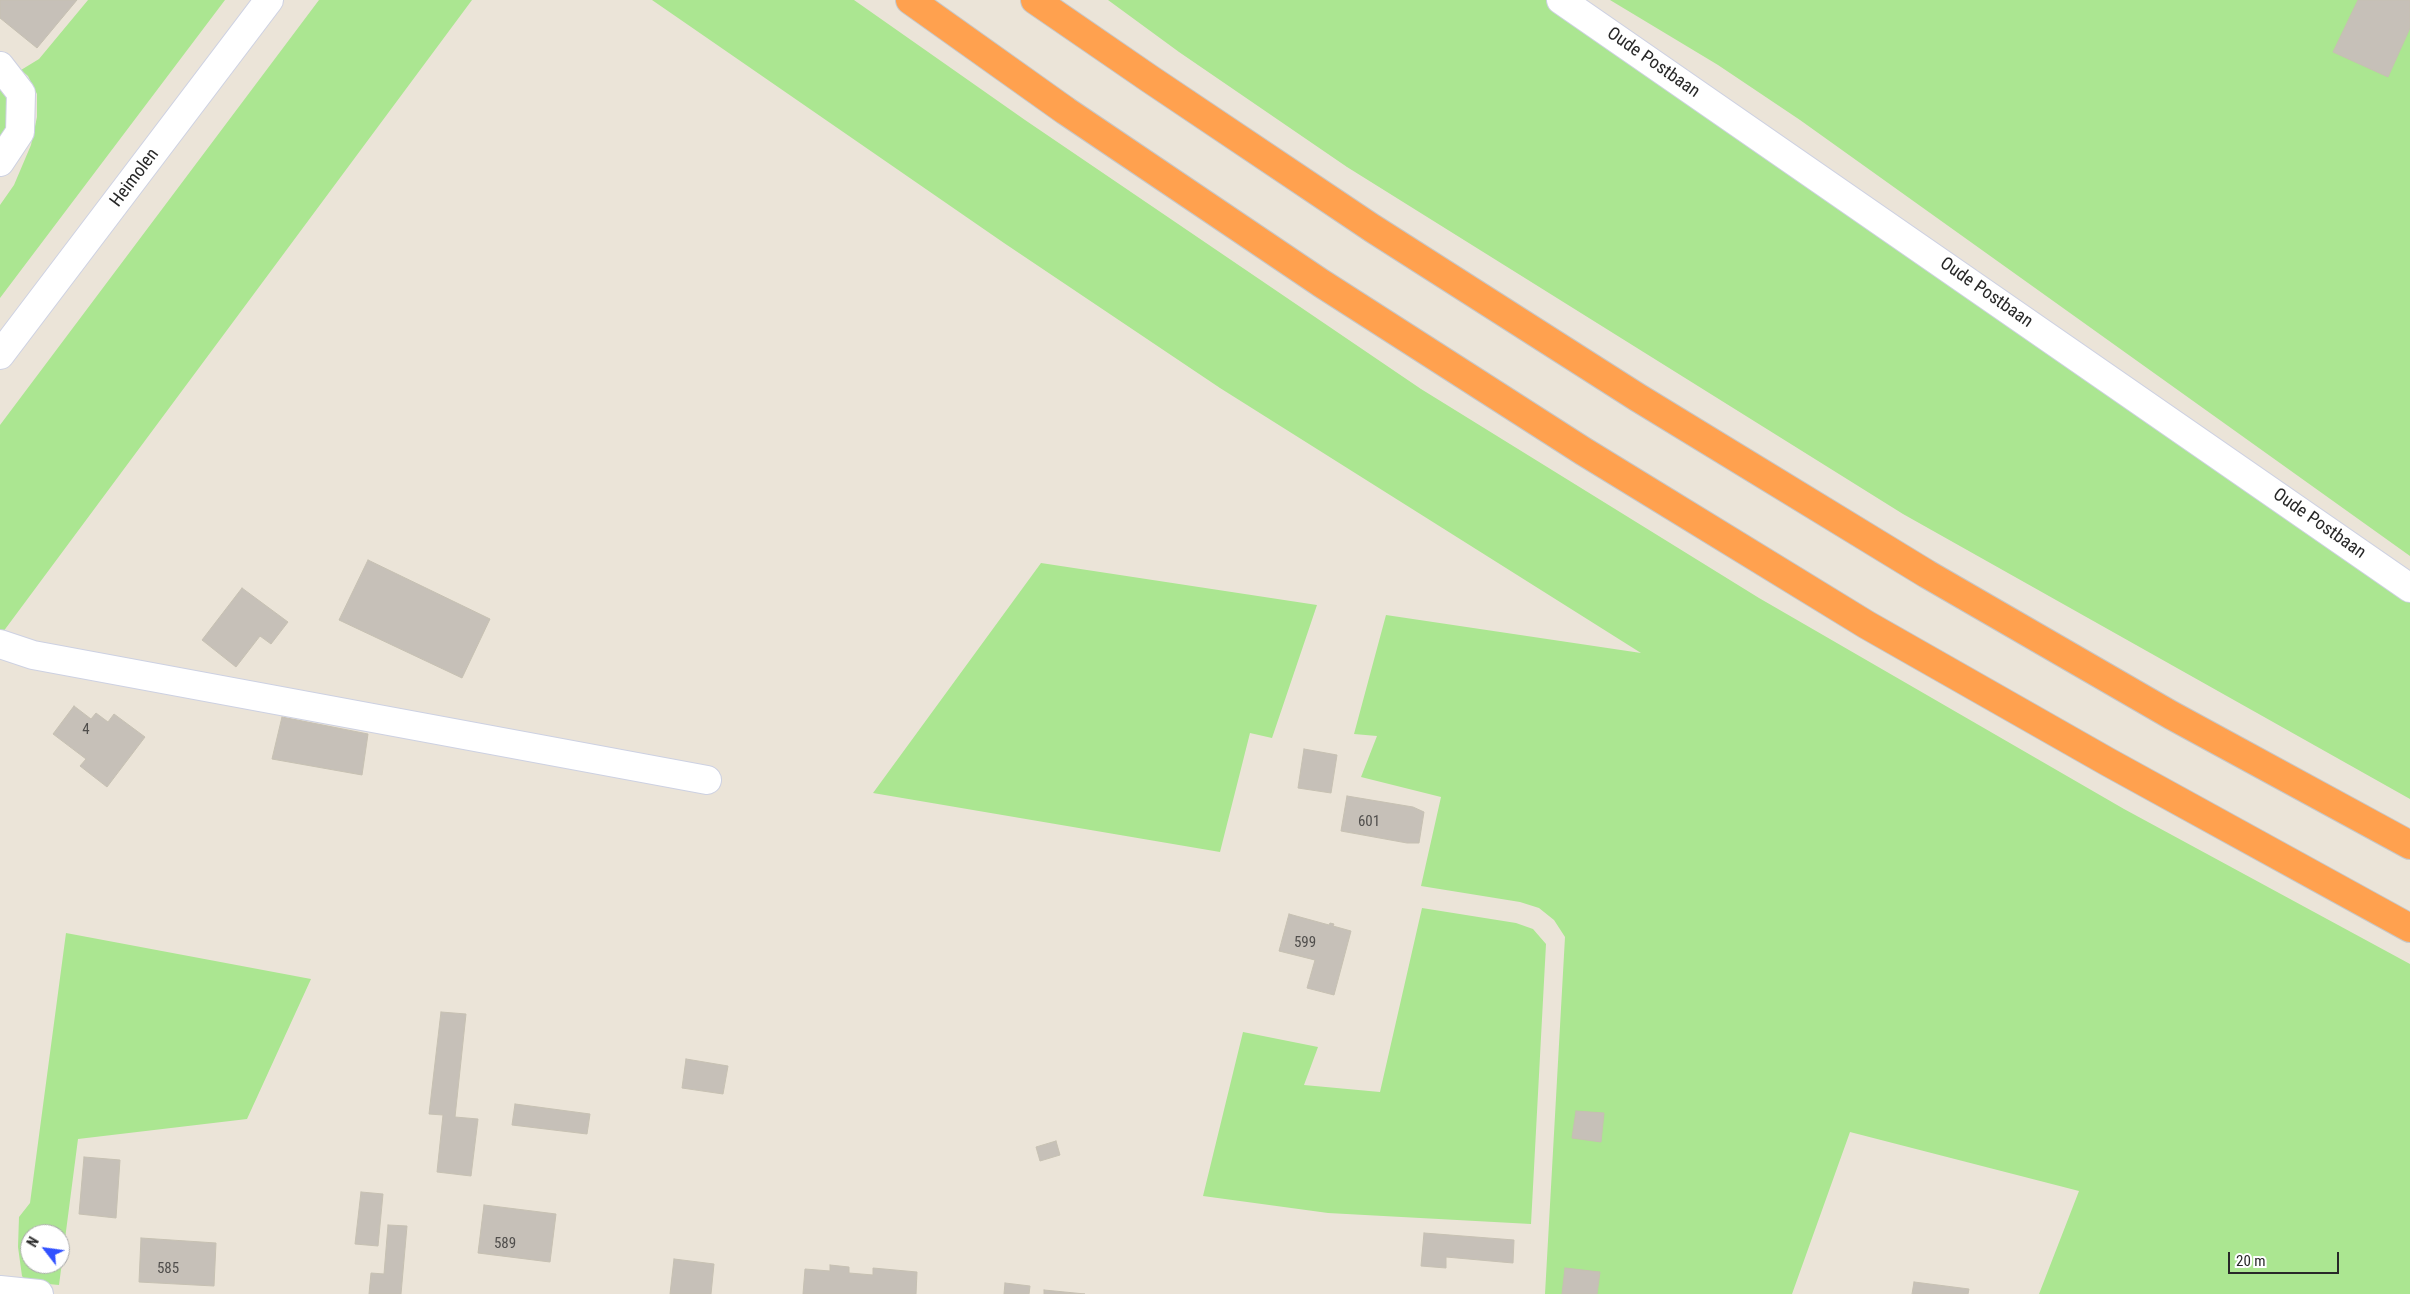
<!DOCTYPE html>
<html>
<head>
<meta charset="utf-8">
<style>
	body { margin:0 }
	#map { position:relative; width:2410px; height:1294px; overflow:hidden; background:#ebe4d8; font-family:"Roboto Condensed",sans-serif }
	canvas { display:block }
	.north { position:absolute; left:20px; top:1224px; width:50px; height:50px; box-sizing:border-box; background:#fff; border:1px solid #a9a9a9; border-radius:50%; rotate:300deg; font-size:14px; font-weight:700; line-height:20px; text-align:center; color:#282828 }
	.north::after { content:''; display:block; margin:auto; width:18px; height:22px; background:#3151ff; clip-path:polygon(50% 0,100% 100%,50% 72%,0 100%) }
	.scale { position:absolute; left:2228px; top:1252px; width:111px; height:22px; box-sizing:border-box; border:2px solid #282828; border-top:0; padding-left:6px; font-size:15px; line-height:18px; white-space:nowrap; color:#282828; -webkit-text-stroke:4px #fff; paint-order:stroke }
</style>
</head>
<body>
<div id="map">
<canvas width="2410" height="1294"></canvas>
<div class="north">N</div>
<div class="scale">20 m</div>
</div>
<script>
const c = document.querySelector('canvas').getContext('2d');
c.lineJoin = 'round';
function fillPath(path, color) {
  c.fillStyle = color;
  c.fill(path, 'evenodd');
}
function toPath(rows) {
  const path = new Path2D();
  for (const r of rows) {
    path.moveTo(r[0], r[1]);
    for (let i = 2; i < r.length; i += 2) path.lineTo(r[i], r[i + 1]);
  }
  return path;
}
function strokePath(path, color, width, dash) {
  c.strokeStyle = color;
  c.lineWidth = width;
  c.lineCap = dash ? 'butt' : 'round';
  c.setLineDash(dash || []);
  c.stroke(path);
}
function drawText(font, color, halo, rows, align = 'center') {
  c.font = font + ' "Roboto Condensed",sans-serif';
  c.lineWidth = 4.5;
  c.setLineDash([]);
  c.textBaseline = 'middle';
  c.strokeStyle = halo;
  c.fillStyle = color;
  for (const [text, x, y, turn = 0] of rows) {
    c.save();
    c.translate(x, y);
    c.rotate((+turn || 0) * Math.PI / 180);
    c.textAlign = isNaN(turn) ? turn : align;
    if (halo) c.strokeText(text, 0, 0);
    c.fillText(text, 0, 0);
    c.restore();
  }
}
fillPath(toPath([
	[88,0,225,0,0,298,0,205,14,185,31,145,37,117,37,94,28,76,21,70,39,59],
	[319,0,472,0,3,632,0,631,0,425],
	[652,0,854,0,1025,120,1421,389,1759,598,2124,809,2410,964,2410,1294,2039,1294,2079,1191,1850,1132,1792,1294,1545,1294,1565,937,1554,920,1539,908,1520,902,1421,886,1441,797,1361,777,1377,736,1354,734,1386,615,1641,653,1220,388,1004,243],
	[1108,0,1547,0,1627,45,2410,596,2410,799,1903,514,1347,167,1179,52],
	[1610,0,2410,0,2410,556,1800,120,1718,65],
	[0,86,12,102,11,119,0,141],
	[1041,563,1317,605,1272,738,1250,733,1220,852,873,793],
	[1422,908,1516,923,1533,929,1546,944,1531,1224,1328,1213,1203,1196,1243,1032,1318,1047,1304,1085,1380,1092],
	[66,933,311,979,247,1119,78,1139,59,1285,27,1282,22,1276,18,1247,19,1217,30,1203],
	[30,1234,60,1234,60,1264,30,1264]
]), '#abe691');
const building = toPath([
	[0,0,77,0,37,48,0,18,0,0],
	[2358,0,2410,0,2410,28,2388,77,2333,52,2358,0],
	[368,560,490,619,462,678,339,620,368,560],
	[242,588,288,622,271,644,260,636,236,667,202,640,242,588],
	[74,706,91,719,96,713,108,722,114,714,145,737,107,787,80,766,86,759,53,734,74,706],
	[282,717,368,734,362,775,272,759,282,717],
	[1304,749,1337,755,1331,793,1298,788,1304,749],
	[1347,796,1413,807,1424,812,1419,843,1407,843,1341,831,1347,796],
	[1289,914,1329,925,1330,923,1334,924,1333,926,1351,931,1334,995,1307,988,1315,960,1279,951,1289,914],
	[441,1012,466,1014,455,1117,478,1119,471,1176,437,1172,443,1115,429,1114,441,1012],
	[686,1059,728,1066,723,1094,682,1088,686,1059],
	[515,1104,590,1114,587,1134,512,1125,515,1104],
	[1576,1111,1604,1113,1601,1142,1572,1138,1576,1111],
	[1056,1141,1060,1155,1040,1161,1036,1147,1056,1141],
	[84,1157,120,1160,116,1218,79,1214,84,1157],
	[361,1192,383,1194,378,1246,355,1244,361,1192],
	[484,1205,556,1214,550,1262,478,1253,484,1205],
	[388,1225,407,1226,401,1294,369,1294,371,1273,384,1274,388,1225],
	[1424,1233,1514,1240,1513,1263,1446,1257,1446,1268,1421,1266,1424,1233],
	[141,1238,216,1243,214,1286,139,1282,141,1238],
	[674,1259,714,1264,711,1294,670,1294,674,1259],
	[830,1265,849,1267,849,1273,873,1275,873,1268,917,1272,916,1294,803,1294,805,1269,830,1271,830,1265],
	[1565,1268,1600,1272,1597,1294,1562,1294,1565,1268],
	[1914,1282,1969,1289,1968,1294,1912,1294,1914,1282],
	[1005,1283,1030,1286,1029,1294,1004,1294,1005,1283],
	[1044,1290,1085,1294,1044,1294,1044,1290]
]);
fillPath(building, '#c6c0b8');
strokePath(building, '#c6c0b2', 1);
const minor = toPath([
	[1561,0,2410,588],
	[0,66,21,93,20,132,0,162],
	[0,644,33,655,707,780],
	[0,1290,39,1294]
]);
const tertiary = toPath([
	[0,355,269,0]
]);
const motorway = toPath([
	[910,0,1066,111,1321,283,1583,451,1867,625,2108,762,2410,928],
	[1035,0,1150,79,1372,228,1637,397,1927,574,2171,715,2410,845]
]);
strokePath(minor, '#cdd1e2', 30);
strokePath(tertiary, '#cdd1e2', 30);
strokePath(motorway, '#c7c7c7', 30);
strokePath(minor, '#fff', 28);
strokePath(tertiary, '#fff', 28);
strokePath(motorway, '#ffa14f', 28);
drawText('15px', '#504e4c', null, [
	["4",86,730],
	["601",1369,822],
	["599",1305,943],
	["589",505,1244],
	["585",168,1269]
]);
drawText('18px', '#282828', '#fff', [
	["Oude Postbaan",1653,63,35],
	["Heimolen",135,178,-53],
	["Oude Postbaan",1986,293,35],
	["Oude Postbaan",2319,524,35]
]);
</script>
</body>
</html>
